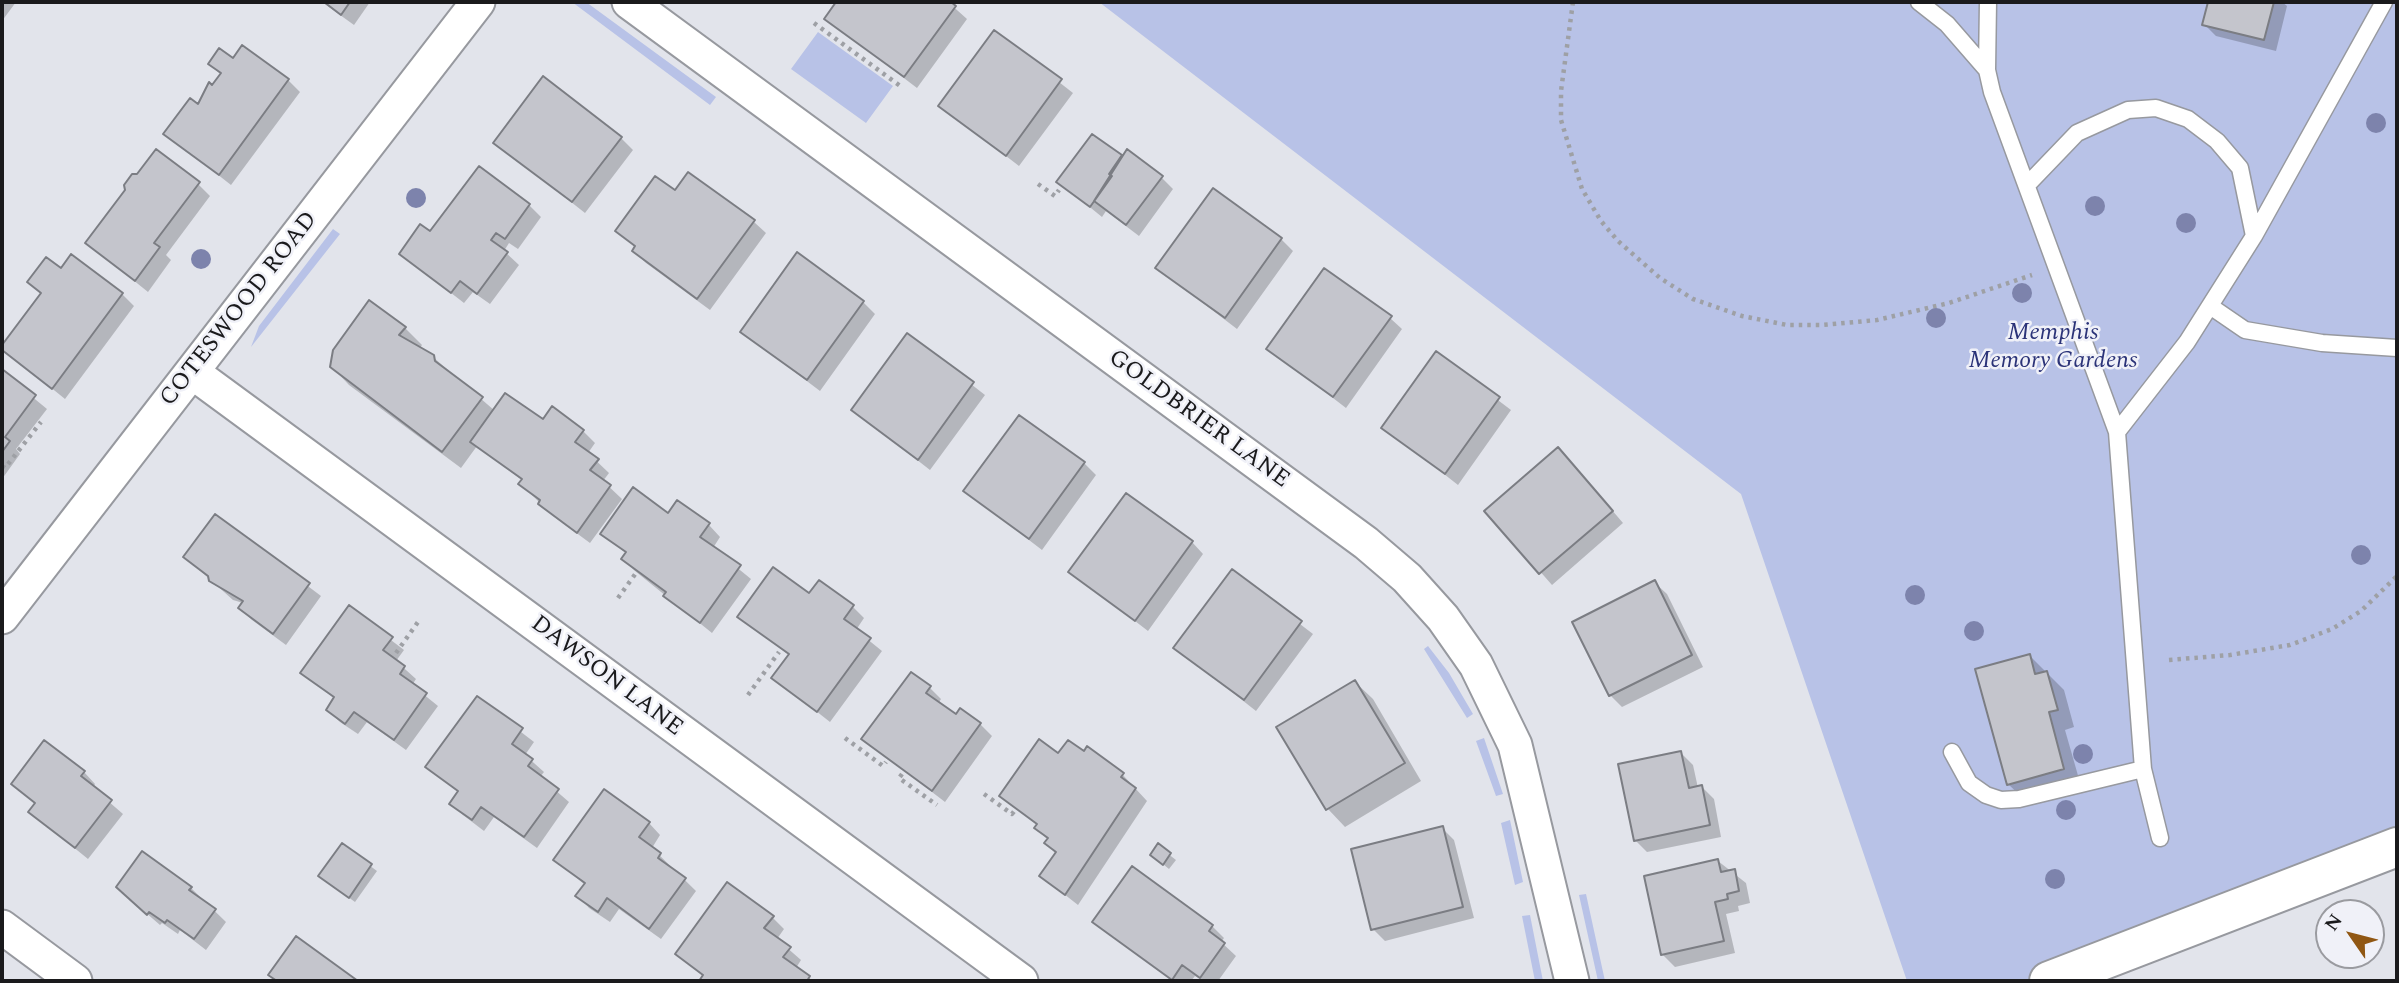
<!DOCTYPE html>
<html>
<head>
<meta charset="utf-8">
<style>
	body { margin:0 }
	#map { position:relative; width:2399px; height:983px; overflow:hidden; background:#e2e4eb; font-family:Spectral,serif }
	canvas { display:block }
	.frame { position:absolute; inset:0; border:4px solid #1a1a1c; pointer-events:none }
	.north { position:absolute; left:2315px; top:899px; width:70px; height:70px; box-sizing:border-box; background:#f0f1f8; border:2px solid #9a9ba0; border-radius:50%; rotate:305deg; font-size:19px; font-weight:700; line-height:28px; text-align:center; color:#1a1a1c }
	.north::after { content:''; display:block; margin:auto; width:24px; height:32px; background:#905713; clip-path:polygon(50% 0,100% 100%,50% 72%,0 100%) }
</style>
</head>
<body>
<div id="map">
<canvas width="2399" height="983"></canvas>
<div class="frame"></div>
<div class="north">N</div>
</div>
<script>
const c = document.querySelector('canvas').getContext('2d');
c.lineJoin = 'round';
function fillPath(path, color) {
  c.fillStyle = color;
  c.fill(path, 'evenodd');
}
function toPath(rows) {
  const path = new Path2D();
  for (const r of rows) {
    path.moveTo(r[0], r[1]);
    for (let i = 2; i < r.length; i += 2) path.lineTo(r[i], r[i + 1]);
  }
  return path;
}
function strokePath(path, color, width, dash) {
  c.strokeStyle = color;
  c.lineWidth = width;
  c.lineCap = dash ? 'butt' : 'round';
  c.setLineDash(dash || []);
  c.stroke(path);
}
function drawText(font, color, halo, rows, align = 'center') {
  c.font = font + ' Spectral,serif';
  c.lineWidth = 5;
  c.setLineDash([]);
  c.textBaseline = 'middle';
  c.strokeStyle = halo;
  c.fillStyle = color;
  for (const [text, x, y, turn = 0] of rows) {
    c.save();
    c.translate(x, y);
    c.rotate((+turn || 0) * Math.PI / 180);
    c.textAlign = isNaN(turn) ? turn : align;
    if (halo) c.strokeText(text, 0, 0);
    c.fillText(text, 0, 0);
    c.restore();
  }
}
fillPath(toPath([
	[572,2,586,2,716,97,710,105],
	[1099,2,2397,2,2397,847,2049,981,1907,981,1741,494],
	[818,32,893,86,866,123,791,69],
	[333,229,340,234,251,347,259,326],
	[1428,646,1449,673,1473,714,1467,718,1424,649],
	[1484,738,1503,794,1496,796,1476,741],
	[1510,820,1523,882,1515,885,1501,823],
	[1586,894,1605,981,1598,981,1579,895],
	[1530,915,1543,981,1535,981,1522,916]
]), '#b8c2e7');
fillPath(toPath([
	[2,2,16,2,2,21],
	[322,2,370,2,354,25],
	[838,2,948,2,967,19,917,88,826,19],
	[2210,2,2282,2,2287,6,2276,51,2216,36,2204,24],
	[995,32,1073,93,1019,166,941,106],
	[234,61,288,80,300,92,231,185,166,134,198,106,221,75,210,64],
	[1092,136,1122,158,1161,177,1173,189,1139,236,1106,211,1102,217,1059,182],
	[621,138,633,150,585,213,495,142],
	[198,184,210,196,166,255,171,260,148,292,87,243],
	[675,193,754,222,766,233,710,310,646,263,634,251,636,248,618,231],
	[529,205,541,217,518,249,509,243,504,251,519,265,490,304,473,292,464,303,401,254,430,233],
	[1281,239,1293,251,1237,329,1157,268],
	[61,270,122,294,134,306,65,399,2,348,42,295,29,282],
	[863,302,875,314,820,391,742,332],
	[1390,318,1402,329,1346,408,1269,349],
	[405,328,422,345,419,349,433,357,495,411,583,431,595,443,588,453,609,473,603,481,622,499,590,543,552,515,521,484,523,481,477,446,461,468,349,385,332,367],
	[908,335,985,395,930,470,853,410],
	[1437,354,1511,410,1458,485,1384,427],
	[2,372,47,409,16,449,20,454,2,479],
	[1570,461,1623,523,1552,585,1487,511],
	[1084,463,1096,475,1042,550,965,491],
	[669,515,709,525,720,537,713,548,751,579,712,633,635,571,623,559,627,554,602,534],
	[215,516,321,596,286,645,252,620,240,608,243,603,233,600,185,557],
	[1192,542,1203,554,1148,631,1071,572],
	[1232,572,1313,634,1256,711,1176,648],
	[1655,583,1667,594,1703,667,1622,707,1610,695],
	[852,606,864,618,856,630,882,651,830,722,774,678,790,656,740,617],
	[349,608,404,650,396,661,416,679,412,685,438,706,406,750,367,722,358,734,340,722,328,710,335,699,302,673],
	[2030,656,2064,690,2074,727,2065,730,2081,786,2026,801,2008,784],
	[1355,682,1373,699,1421,781,1345,827,1328,809,1279,727],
	[930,688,941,699,938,704,956,717,980,724,992,736,945,802,863,739],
	[477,698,534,742,525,755,544,772,540,777,569,802,537,848,494,817,484,831,463,815,451,803,459,793,428,767],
	[1681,753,1693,765,1698,788,1702,787,1714,799,1721,837,1647,852,1635,840],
	[1059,756,1122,774,1147,801,1078,905,1041,876,1056,854,1046,843,1048,840,1036,828,1038,826,1001,795],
	[84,772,95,784,93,788,123,814,88,859,30,812,36,804,13,784],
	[649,823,660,835,652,848,696,891,661,939,619,909,610,922,589,908,578,896,585,885,555,859],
	[1442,828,1454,840,1474,918,1385,941,1373,929],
	[342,845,377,871,355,902,326,881],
	[1158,846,1176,860,1169,869,1158,860],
	[1718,861,1746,883,1750,903,1738,906,1739,911,1726,914,1735,953,1675,967,1663,955],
	[191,888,226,922,206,950,180,930,178,934,162,923,160,925,130,899],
	[772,917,784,929,777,939,801,960,796,968,813,981,701,981,704,977,678,954],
	[1094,922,1212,926,1224,938,1221,942,1236,956,1218,981,1203,981,1195,976,1191,981,1172,981]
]), '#0003');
const building = toPath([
	[324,2,350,2,341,15,324,2],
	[836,2,951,2,956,6,904,77,824,19,836,2],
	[2208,2,2274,2,2264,40,2202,25,2208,2],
	[994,30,1062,79,1006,156,938,106,994,30],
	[242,45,289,79,219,175,163,134,190,98,198,104,209,82,212,85,221,73,208,64,219,48,233,58,242,45],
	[543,76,622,137,572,202,493,143,543,76],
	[1092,134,1122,155,1109,174,1112,176,1090,207,1056,182,1092,134],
	[156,149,200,182,154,243,160,247,135,281,85,243,125,190,124,185,132,174,137,174,156,149],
	[1127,149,1163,176,1126,225,1094,201,1127,149],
	[479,166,530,204,505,239,496,233,491,240,508,252,477,294,460,281,451,293,399,254,420,224,430,231,479,166],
	[688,172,755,220,697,299,632,251,635,246,615,231,655,176,675,190,688,172],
	[1213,188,1282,238,1225,318,1155,268,1213,188],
	[797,252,864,301,807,380,740,332,797,252],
	[71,254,123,293,52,389,2,350,2,345,41,293,27,282,46,257,61,268,71,254],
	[1324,268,1392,316,1333,397,1266,349,1324,268],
	[369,300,406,327,399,335,434,355,435,361,483,397,442,452,330,367,333,350,369,300],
	[907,333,974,382,918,460,851,410,907,333],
	[1436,351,1500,397,1445,474,1381,428,1436,351],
	[2,369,36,395,5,437,10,441,2,452,2,369],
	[505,393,543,419,552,406,584,430,575,442,599,459,590,470,611,485,577,533,538,504,540,500,518,484,522,479,470,442,505,393],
	[1019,415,1085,462,1029,539,963,491,1019,415],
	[1558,447,1613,511,1539,574,1484,511,1558,447],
	[633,487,668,513,677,500,710,523,700,537,741,565,700,623,663,596,666,592,621,559,626,552,600,534,633,487],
	[1126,493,1193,541,1135,621,1068,572,1126,493],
	[215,514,310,583,273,634,238,608,243,601,209,581,208,576,183,557,215,514],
	[773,567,809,593,819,580,854,605,844,619,871,638,817,712,771,678,789,654,737,617,773,567],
	[1232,569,1302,621,1244,700,1173,648,1232,569],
	[1655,580,1692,655,1609,696,1572,622,1655,580],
	[349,605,393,637,383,650,405,666,400,674,427,693,394,740,354,712,345,724,326,710,334,697,300,673,349,605],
	[2030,654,2035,674,2047,671,2058,710,2049,712,2064,769,2007,785,1975,669,2030,654],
	[911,672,931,686,926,693,956,714,960,708,981,723,932,791,861,739,911,672],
	[1355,680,1405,763,1326,810,1276,727,1355,680],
	[477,696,523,728,512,744,533,759,528,766,559,789,524,837,481,807,472,820,449,804,458,791,425,767,477,696],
	[1039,739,1058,753,1068,740,1084,751,1087,746,1124,773,1121,777,1136,788,1065,895,1039,876,1056,852,1044,843,1048,838,1034,828,1037,824,999,796,1039,739],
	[44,740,85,771,81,776,112,800,75,848,28,812,35,803,11,784,44,740],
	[1681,751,1689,788,1702,785,1710,825,1634,841,1618,764,1681,751],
	[604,789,650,822,639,837,661,853,658,858,686,878,649,929,607,898,598,912,575,896,585,883,553,860,604,789],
	[1443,826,1463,907,1371,930,1351,849,1443,826],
	[342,843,372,864,349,898,318,876,342,843],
	[1158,843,1171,853,1163,865,1150,855,1158,843],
	[142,851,192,887,189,890,216,909,194,939,167,920,165,923,149,912,147,915,116,887,142,851],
	[1718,859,1721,872,1735,869,1739,891,1727,894,1728,899,1715,902,1724,941,1661,955,1644,876,1718,859],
	[1132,866,1213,925,1209,931,1225,943,1200,978,1182,965,1172,980,1092,922,1132,866],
	[727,882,774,916,764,928,791,947,783,957,810,976,807,981,699,981,703,975,675,954,727,882],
	[296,936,358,981,277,981,268,975,296,936]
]);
fillPath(building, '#c4c5cc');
strokePath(building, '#7b7d83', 2);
const service = toPath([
	[1919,2,1947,24,1987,70],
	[1988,2,1987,70,1992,92,2117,432],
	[2028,184,2077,133,2128,110,2156,108,2188,119,2217,141,2240,168,2254,236,2187,342,2117,432,2143,769,2160,838],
	[2254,236,2384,2],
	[2210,306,2245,330,2322,343,2397,348],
	[1952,752,1969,783,1986,795,2001,800,2019,799,2143,769]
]);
const minor = toPath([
	[629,2,1366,543,1407,578,1443,618,1476,665,1515,745,1572,981],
	[192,372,1021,981],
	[2,617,478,2],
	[2,927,75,981]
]);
const secondary = toPath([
	[2049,981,2397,847]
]);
strokePath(service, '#97999f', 19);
strokePath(minor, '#97999f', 37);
strokePath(secondary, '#97999f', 42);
strokePath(toPath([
	[1573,2,1561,91,1561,120,1582,189,1601,221,1618,241,1660,278,1693,299,1742,316,1787,325,1822,325,1877,320,1949,303,2032,275],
	[814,23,903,88],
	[1038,184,1055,196,1059,190],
	[2,466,5,468,41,422],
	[618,598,636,573],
	[396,653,418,622],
	[2169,660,2230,655,2290,645,2332,629,2361,611,2397,576],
	[748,695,779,652],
	[845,738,883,766,886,762],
	[902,774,899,778,937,805],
	[984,794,1012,814,1015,810]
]), '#9ea0a5', 4.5, [3.5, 5]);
strokePath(service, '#fff', 16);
strokePath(minor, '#fff', 33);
strokePath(secondary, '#fff', 38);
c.fillStyle = '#7d83ac';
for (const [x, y] of [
	[2376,123],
	[416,198],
	[2095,206],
	[2186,223],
	[201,259],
	[2022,293],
	[1936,318],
	[2361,555],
	[1915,595],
	[1974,631],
	[2083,754],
	[2066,810],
	[2055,879]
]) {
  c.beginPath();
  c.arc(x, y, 10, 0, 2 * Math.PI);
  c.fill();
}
drawText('24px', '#1a1a1c', '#f0f1f8', [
	["COTESWOOD ROAD",240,310,-52],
	["GOLDBRIER LANE",1198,420,36],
	["DAWSON LANE",606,677,37]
]);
drawText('italic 24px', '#2b3378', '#f0f1f8', [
	["Memphis",2053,334],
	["Memory Gardens",2053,362]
]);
</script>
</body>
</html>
